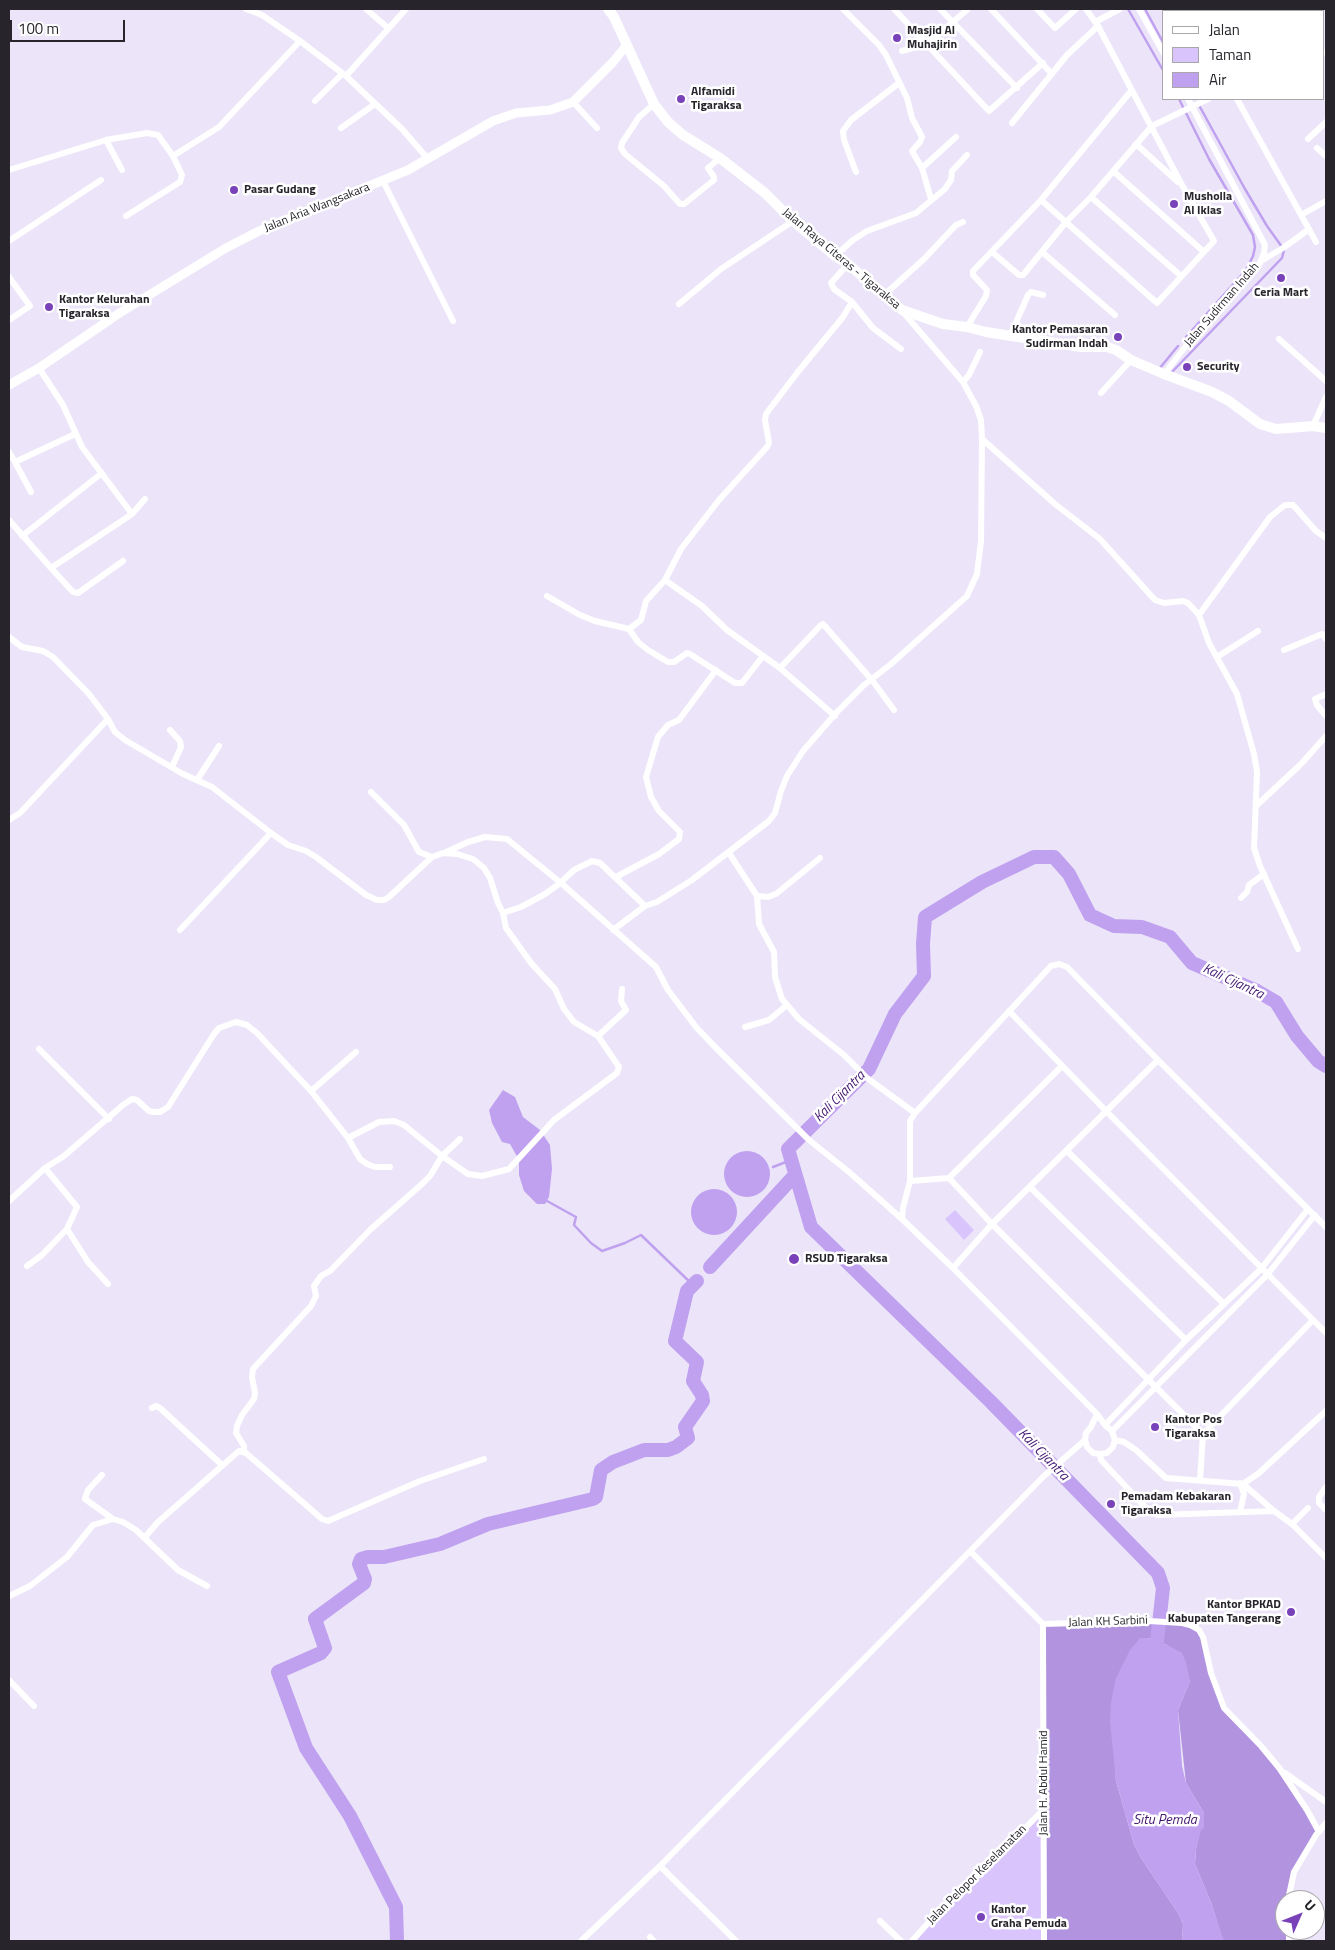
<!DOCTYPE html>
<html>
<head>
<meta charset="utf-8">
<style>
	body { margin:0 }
	#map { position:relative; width:1335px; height:1950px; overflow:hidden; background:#ece5f9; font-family:"Titillium Web",sans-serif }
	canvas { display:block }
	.frame { position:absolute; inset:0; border:10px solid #27242b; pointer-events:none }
	.legend { position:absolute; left:1162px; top:10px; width:162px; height:90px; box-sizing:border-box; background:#fff; border:1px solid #a9a7aa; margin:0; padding:6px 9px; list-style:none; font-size:15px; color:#27242b }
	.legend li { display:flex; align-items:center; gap:10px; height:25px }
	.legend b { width:25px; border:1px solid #a9a7aa }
	.north { position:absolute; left:1275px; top:1890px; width:50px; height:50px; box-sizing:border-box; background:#fff; border:1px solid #a9a7aa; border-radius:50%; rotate:46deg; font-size:14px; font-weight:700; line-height:20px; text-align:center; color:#27242b }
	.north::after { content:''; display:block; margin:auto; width:18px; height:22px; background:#7942b9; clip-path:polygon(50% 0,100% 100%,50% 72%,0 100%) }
	.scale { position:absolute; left:10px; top:20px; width:115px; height:22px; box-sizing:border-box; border:2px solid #27242b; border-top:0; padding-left:6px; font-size:15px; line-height:18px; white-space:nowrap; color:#27242b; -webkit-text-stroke:4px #fff; paint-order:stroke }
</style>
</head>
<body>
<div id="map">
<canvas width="1335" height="1950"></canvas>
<div class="frame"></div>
<ul class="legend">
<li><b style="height:6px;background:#fff"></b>Jalan</li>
<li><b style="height:14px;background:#d9c5fc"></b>Taman</li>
<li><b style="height:14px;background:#bfa1ef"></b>Air</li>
</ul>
<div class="north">U</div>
<div class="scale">100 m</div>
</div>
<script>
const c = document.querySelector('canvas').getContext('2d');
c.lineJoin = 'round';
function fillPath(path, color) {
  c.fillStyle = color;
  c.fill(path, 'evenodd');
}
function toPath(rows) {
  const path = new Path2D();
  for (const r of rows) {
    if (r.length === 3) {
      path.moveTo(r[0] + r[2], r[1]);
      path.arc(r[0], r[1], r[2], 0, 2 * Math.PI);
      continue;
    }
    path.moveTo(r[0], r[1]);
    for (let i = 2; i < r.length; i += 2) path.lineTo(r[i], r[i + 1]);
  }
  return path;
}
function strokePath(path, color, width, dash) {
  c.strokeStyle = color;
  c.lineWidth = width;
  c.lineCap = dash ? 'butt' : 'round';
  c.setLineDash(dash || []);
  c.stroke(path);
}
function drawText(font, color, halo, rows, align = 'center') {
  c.font = font + ' "Titillium Web",sans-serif';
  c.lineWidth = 5;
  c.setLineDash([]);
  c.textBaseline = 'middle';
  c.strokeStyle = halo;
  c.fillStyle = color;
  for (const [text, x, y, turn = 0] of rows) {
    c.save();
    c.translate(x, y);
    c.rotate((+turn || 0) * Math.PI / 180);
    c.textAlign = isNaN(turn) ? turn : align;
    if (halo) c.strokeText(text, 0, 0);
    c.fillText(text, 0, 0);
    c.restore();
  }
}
fillPath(toPath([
	[955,1210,974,1230,964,1240,945,1219],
	[1043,1810,1043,1941,910,1941]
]), '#d9c5fc');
fillPath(toPath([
	[1182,1623,1199,1630,1222,1705,1261,1746,1319,1832,1294,1872,1285,1900,1284,1923,1287,1941,1223,1941,1212,1905,1195,1864,1196,1849,1204,1813,1186,1783,1178,1710,1190,1681,1167,1645,1148,1638,1114,1753,1116,1781,1134,1844,1141,1858,1178,1913,1183,1924,1182,1941,1045,1941,1043,1624]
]), '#b193e0');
fillPath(toPath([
	[503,1090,515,1097,523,1117,540,1130,550,1145,552,1169,549,1197,545,1204,537,1204,524,1191,519,1175,519,1160,510,1144,502,1142,492,1123,489,1110],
	[747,1174,23],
	[714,1212,23],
	[1140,1638,1148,1638,1167,1645,1182,1653,1186,1662,1190,1681,1178,1710,1182,1766,1186,1783,1204,1813,1204,1828,1201,1830,1196,1849,1195,1864,1212,1905,1224,1941,1182,1941,1183,1924,1178,1913,1141,1858,1134,1844,1116,1781,1110,1722,1111,1702,1116,1678,1130,1650]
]), '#bfa1ef');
strokePath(toPath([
	[1128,9,1164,72],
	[1145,9,1164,44],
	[1179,99,1183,107],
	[1200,107,1245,189,1267,226,1282,247],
	[1185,338,1246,270,1253,256,1255,247,1253,235,1209,159,1186,113],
	[1159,369,1178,346],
	[1171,373,1282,258,1284,250],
	[773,1167,791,1160],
	[547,1201,576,1217,574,1225,591,1243,602,1251,625,1243,641,1235,693,1285]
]), '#bfa1ef', 2.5);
strokePath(toPath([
	[710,1267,795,1175],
	[1157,1641,1163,1588,1158,1573,991,1402,811,1227,788,1149,869,1069,895,1014,924,976,923,944,925,917,982,882,1034,857,1054,857,1069,874,1090,915,1114,926,1142,927,1170,937,1192,963,1257,991,1276,1002,1297,1036,1318,1061,1326,1066],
	[397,1941,396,1907,350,1816,306,1748,278,1672,321,1653,325,1648,315,1619,364,1583,365,1579,359,1564,361,1559,368,1557,384,1557,440,1544,488,1524,593,1499,596,1497,601,1470,613,1462,644,1450,668,1450,676,1447,688,1438,685,1427,703,1401,702,1395,693,1381,697,1362,675,1341,687,1291,697,1281]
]), '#bfa1ef', 14);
strokePath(toPath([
	[246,9,262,15,300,41],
	[366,9,388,28],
	[843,9,879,45,886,55,907,98,912,118,922,137,920,142,912,151,922,168],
	[894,9,989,111,1043,63],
	[940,9,1017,88],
	[991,9,1052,74],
	[1037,9,1055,28,1076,9],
	[1139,9,1164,54],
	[1190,9,1191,11],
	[1305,11,1305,9],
	[1095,22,1120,9],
	[902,51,927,44,968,9],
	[1324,52,1326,53],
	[346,76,406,9],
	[1237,99,1316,242],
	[315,101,342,74],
	[573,102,597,128],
	[654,104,639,117,622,143,621,148,625,154,664,186,680,204,684,204,714,180,714,177,708,168,720,158],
	[1012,123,1067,55,1098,26],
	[341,128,375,104],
	[1308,139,1326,122],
	[106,140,122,170],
	[1136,144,1178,182],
	[1317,148,1326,156],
	[9,170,106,140,147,133,158,135,173,156,219,127,300,41,346,76,402,129,428,159],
	[1113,171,1204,252],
	[856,172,844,140,843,131,851,120,899,83],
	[383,181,453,321],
	[1091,197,1181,276],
	[931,199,922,168,956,137],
	[1041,200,1157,303,1214,241,1182,185,1098,26,1086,9],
	[1301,215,1326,201],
	[126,216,180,182,182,175,173,156],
	[9,241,101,180],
	[992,252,1019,275,1023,275,1066,222,1091,197,1152,126,1208,99],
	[1042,252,1115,315],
	[835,256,853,240,867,231,916,213,945,189,951,180,952,171,967,155],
	[1261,261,1283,248,1308,230],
	[9,277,30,306,9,320],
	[884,295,924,259,956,225,963,222],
	[852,302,873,328,901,349],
	[679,304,721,269,793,221],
	[967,327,986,296,987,290,973,275,973,271,1041,200,1131,91],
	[1010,336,1028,295,1031,292,1043,295],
	[1279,339,1326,381],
	[39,368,63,405,82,447,132,514],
	[1164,374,1189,342,1259,265,1264,253,1265,245,1188,99],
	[963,382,969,375,980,352],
	[1101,393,1131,360],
	[1313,426,1326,397],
	[982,439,1055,504,1100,539,1155,600,1164,603,1183,601,1188,603,1199,615],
	[9,452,15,462],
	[31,492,15,462,75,434],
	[9,520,51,568,132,514,145,499],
	[22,536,102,473],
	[51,568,73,592,78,593,123,561],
	[665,580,702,606,727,630,780,668,820,626,823,624,872,680,894,710],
	[547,596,580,615,595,621,629,629,638,642,648,650,668,662,674,662,687,653,690,654,735,683,742,683,763,656],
	[629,629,641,620,646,601,665,580,681,549,719,500,767,447,769,443,765,420,766,414,797,373,843,317,852,302,834,289,831,283,848,264],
	[9,637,22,647,43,651,53,657,89,694,108,719,115,732,125,740,183,774,212,787,271,833,288,845,306,851,316,857,366,895,377,900,384,900,389,897,432,857,443,853,457,854,473,859,484,868,490,878,498,903,503,913,521,907,545,894,559,884,574,870,592,861,600,863,645,906,657,902,692,880,769,821,775,813,781,791,787,776,803,751,836,713,864,685,891,664,967,596,977,574,981,541,982,439,981,420,976,406,963,382,903,312],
	[1284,650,1322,634,1326,639],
	[1217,657,1258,631],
	[780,668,835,716],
	[1326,694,1315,699,1317,705,1326,716],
	[170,730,180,741,181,747,172,767],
	[197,780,219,746],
	[371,792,404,825,419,852,432,857],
	[1256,806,1301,764,1326,736],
	[9,820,20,813,108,719],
	[444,853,468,842,485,837,507,839,561,883,656,967,668,990,696,1027,716,1048,809,1140,849,1172,902,1219],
	[729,853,757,896,759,924,774,952,775,977,782,999,799,1019,844,1055,867,1078,915,1113],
	[616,877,659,854,679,839,680,832,659,811,651,797,646,777,658,737,668,725,679,720,716,670],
	[757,896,768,897,776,894,820,858],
	[1241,898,1247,892,1249,885,1264,874],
	[180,930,271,833],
	[613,930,645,906],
	[1298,949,1260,866,1254,848,1257,772,1254,754,1237,694,1209,643,1199,615,1270,517,1285,505,1293,505,1316,531,1326,538],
	[1009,1011,1107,1112,1326,1333],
	[745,1027,769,1020,787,1005],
	[598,1036,626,1010,621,1001,622,989],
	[39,1049,109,1119],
	[311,1091,356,1052],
	[348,1138,360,1159,367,1164,375,1167,390,1167],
	[1067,1151,1223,1303],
	[949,1178,992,1224,1203,1434,1313,1320],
	[910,1181,949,1178,1062,1066],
	[1030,1187,1186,1340],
	[9,1201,45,1168,64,1156,123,1105,132,1099,137,1100,149,1111,154,1112,160,1112,168,1107,214,1034,219,1028,236,1022,247,1025,257,1033,311,1091,348,1138,379,1122,394,1121,404,1125,442,1156,460,1139],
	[67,1229,88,1262,108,1284],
	[27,1266,42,1255,67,1229,77,1207,45,1168],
	[953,1268,992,1224,1158,1060],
	[152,1408,156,1406,160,1408,222,1465],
	[1097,1414,1091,1427,1086,1433,1085,1440,1087,1447,1093,1453,1100,1454,1107,1453,1113,1447,1115,1440,1112,1431,1105,1425,1097,1414,953,1268,902,1219,903,1208,910,1181,910,1121,915,1113,1051,966,1059,964,1067,967,1158,1060,1326,1227],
	[1105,1425,1186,1340,1261,1269,1308,1209],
	[1112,1431,1267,1275,1315,1215],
	[1115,1440,1124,1442,1136,1450,1166,1478,1243,1484,1274,1511,1292,1524,1326,1558],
	[244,1452,244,1446,236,1433,237,1426,242,1415,254,1399,255,1393,252,1377,253,1369,311,1306,316,1296,314,1286,321,1276,330,1271,371,1229,422,1184,430,1176,442,1156,468,1174,482,1176,509,1169,554,1120,617,1073,619,1067,598,1036,574,1022,564,1009,555,989,531,963,506,928,503,913],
	[1100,1454,1101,1460,1145,1507,1157,1515,1274,1511],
	[102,1475,88,1490,85,1499,113,1519],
	[1200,1480,1203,1434],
	[1243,1484,1259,1473,1326,1411],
	[1326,1487,1319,1497,1319,1503,1326,1510],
	[1240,1512,1244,1494,1240,1483],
	[1292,1524,1308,1508],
	[145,1537,158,1522,239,1451,246,1453,322,1519,328,1521,420,1481,484,1459],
	[971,1552,1043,1624,1149,1621,1182,1623,1190,1625,1199,1630,1203,1637,1211,1673,1224,1708,1261,1746,1280,1769,1307,1810,1319,1832],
	[9,1596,30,1586,67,1557,93,1525,113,1519,123,1522,136,1530,178,1570,207,1586],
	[1043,1624,1044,1941],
	[9,1680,34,1706],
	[1285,1773,1326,1802],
	[660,1866,736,1941],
	[1288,1900,1294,1872,1316,1835,1326,1823],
	[880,1921,901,1941],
	[1289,1930,1289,1941],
	[650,1937,654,1941],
	[581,1941,660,1866,1044,1476,1085,1440],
	[912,1941,929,1922,989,1865,1043,1810]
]), '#fff', 6);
strokePath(toPath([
	[9,385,39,368,118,314,226,248,259,231,408,170,493,121,516,113,550,110,573,102,613,62,626,46]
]), '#fff', 9);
strokePath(toPath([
	[608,9,614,17,654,104,668,122,683,135,720,158,765,193,793,221,835,256,848,264,902,310,943,324,967,327,986,332,1081,347,1107,347,1116,350,1131,360,1164,374,1212,392,1229,401,1260,424,1276,429,1313,426,1326,428]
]), '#fff', 10);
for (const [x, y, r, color] of [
	[897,38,5,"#7942b9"],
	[681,99,5,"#7942b9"],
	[234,190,5,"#7942b9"],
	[1174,204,5,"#7942b9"],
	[1281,278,5,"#7942b9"],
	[49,307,5,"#7942b9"],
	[1118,337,5,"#7942b9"],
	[1187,367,5,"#7942b9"],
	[794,1259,6,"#7942b9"],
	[1155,1427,5,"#7942b9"],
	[1111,1504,5,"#7942b9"],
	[1291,1612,5,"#7942b9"],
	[981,1917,5,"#7942b9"]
]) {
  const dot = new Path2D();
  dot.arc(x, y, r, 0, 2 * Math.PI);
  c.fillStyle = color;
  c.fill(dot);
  strokePath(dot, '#fff', 2);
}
drawText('bold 12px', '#27242b', '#fff', [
	["Masjid Al",907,31],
	["Muhajirin",907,45],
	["Alfamidi",691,92],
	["Tigaraksa",691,106],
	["Pasar Gudang",244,190],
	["Musholla",1184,197],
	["Al Iklas",1184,211],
	["Ceria Mart",1281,293,"center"],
	["Kantor Kelurahan",59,300],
	["Tigaraksa",59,314],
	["Kantor Pemasaran",1108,330,"right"],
	["Sudirman Indah",1108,344,"right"],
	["Security",1197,367],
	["RSUD Tigaraksa",805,1259],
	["Kantor Pos",1165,1420],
	["Tigaraksa",1165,1434],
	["Pemadam Kebakaran",1121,1497],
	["Tigaraksa",1121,1511],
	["Kantor BPKAD",1281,1605,"right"],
	["Kabupaten Tangerang",1281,1619,"right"],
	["Kantor",991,1910],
	["Graha Pemuda",991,1924]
], 'left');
drawText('12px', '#27242b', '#fff', [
	["Jalan Aria Wangsakara",317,208,-22],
	["Jalan Raya Citeras - Tigaraksa",841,259,40],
	["Jalan Sudirman Indah",1222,305,-49],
	["Jalan KH Sarbini",1108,1622,-2],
	["Jalan H. Abdul Hamid",1044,1783,-90],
	["Jalan Pelopor Keselamatan",977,1875,-45]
]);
drawText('italic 14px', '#441871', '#fff', [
	["Kali Cijantra",1233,982,25],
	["Kali Cijantra",840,1097,-45],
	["Kali Cijantra",1043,1455,46],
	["Situ Pemda",1165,1821]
]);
</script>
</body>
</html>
